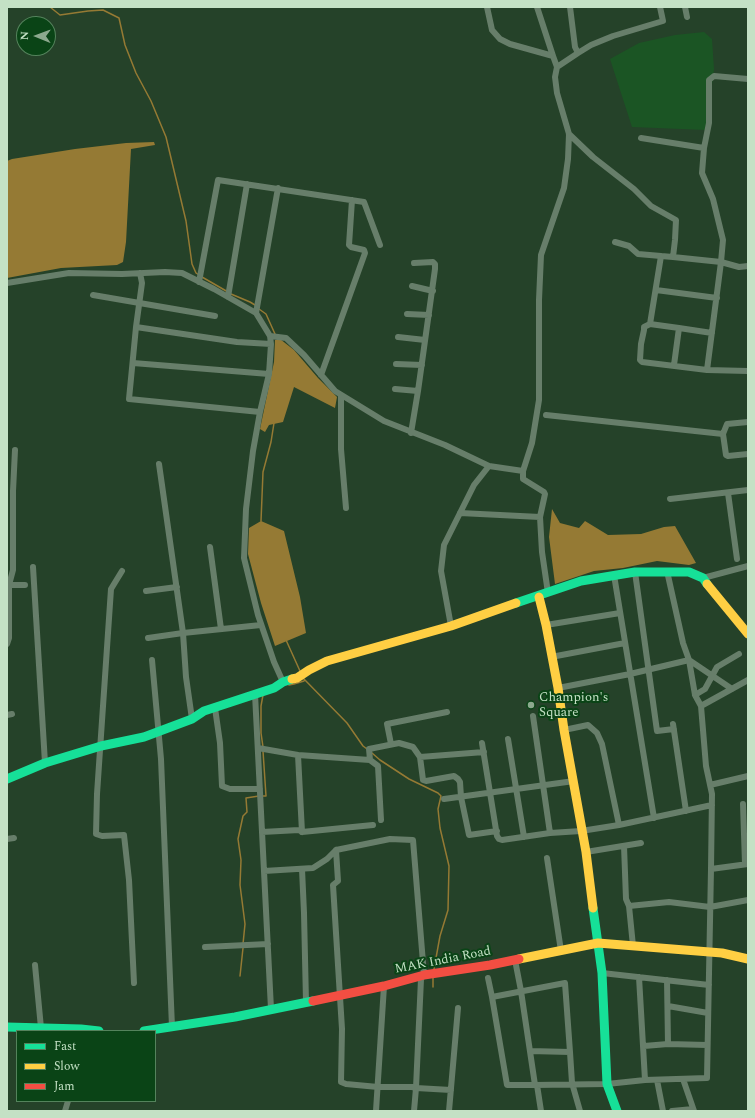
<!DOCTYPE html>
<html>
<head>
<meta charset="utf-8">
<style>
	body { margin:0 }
	#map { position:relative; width:755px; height:1118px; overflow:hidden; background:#254229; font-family:Spectral,serif }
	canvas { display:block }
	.frame { position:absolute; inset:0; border:8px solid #c4e1c5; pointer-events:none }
	.legend { position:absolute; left:16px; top:1030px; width:140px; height:72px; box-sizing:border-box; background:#0a4416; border:1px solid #54835c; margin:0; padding:5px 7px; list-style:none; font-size:12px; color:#c4e1c5 }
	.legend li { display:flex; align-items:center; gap:8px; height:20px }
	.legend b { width:20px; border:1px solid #54835c }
	.north { position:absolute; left:16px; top:16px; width:40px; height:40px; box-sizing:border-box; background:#0a4416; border:1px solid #54835c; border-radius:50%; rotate:271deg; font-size:11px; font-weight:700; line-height:16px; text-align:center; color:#c4e1c5 }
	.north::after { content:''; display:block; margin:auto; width:14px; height:18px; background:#8ca98e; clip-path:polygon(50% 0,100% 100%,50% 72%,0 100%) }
</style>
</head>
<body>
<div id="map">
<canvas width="755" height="1118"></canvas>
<div class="frame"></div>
<ul class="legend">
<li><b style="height:5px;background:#16e098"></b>Fast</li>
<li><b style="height:5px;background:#ffcf43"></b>Slow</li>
<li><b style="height:5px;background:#f24e42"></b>Jam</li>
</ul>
<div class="north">N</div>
</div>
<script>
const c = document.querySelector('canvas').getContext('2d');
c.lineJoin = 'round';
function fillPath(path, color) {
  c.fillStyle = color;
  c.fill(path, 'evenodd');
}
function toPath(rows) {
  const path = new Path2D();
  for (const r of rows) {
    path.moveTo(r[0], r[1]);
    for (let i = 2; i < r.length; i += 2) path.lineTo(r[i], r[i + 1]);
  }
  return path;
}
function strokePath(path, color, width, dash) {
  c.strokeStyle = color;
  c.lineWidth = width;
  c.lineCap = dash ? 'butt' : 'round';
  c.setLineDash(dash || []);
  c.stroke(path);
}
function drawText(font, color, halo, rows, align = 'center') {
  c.font = font + ' Spectral,serif';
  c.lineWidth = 4;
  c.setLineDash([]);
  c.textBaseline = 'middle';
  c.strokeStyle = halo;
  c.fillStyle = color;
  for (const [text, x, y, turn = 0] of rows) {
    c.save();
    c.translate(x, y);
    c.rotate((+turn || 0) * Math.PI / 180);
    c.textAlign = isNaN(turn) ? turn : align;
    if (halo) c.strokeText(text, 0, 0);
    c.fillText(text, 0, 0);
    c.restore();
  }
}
fillPath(toPath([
	[704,32,712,39,714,69,706,130,632,127,610,59,639,43,675,35]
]), '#1b5524');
fillPath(toPath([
	[154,142,155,145,131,149,126,242,123,262,117,265,61,268,7,278,7,161,12,159,75,149,126,143],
	[280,339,294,350,318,378,337,397,335,408,294,387,283,422,269,425,265,432,260,429,274,362,275,340],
	[552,509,560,523,579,528,585,521,608,535,641,534,664,527,675,526,696,563,689,565,657,561,623,568,594,571,555,584,549,537],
	[261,521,284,531,300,597,306,633,275,646,261,603,248,554,249,528]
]), '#957a34');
strokePath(toPath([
	[50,7,60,15,88,11,103,10,119,18,125,45,136,73,151,101,166,137,186,221,192,264,196,273,199,275],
	[202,277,228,292],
	[231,294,250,302,255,305],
	[259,309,266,314,275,334],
	[261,521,263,472,271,442,274,423],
	[286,640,300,671],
	[303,678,347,723,363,746,367,749],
	[289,685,294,684,304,681],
	[263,747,261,733,261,706,263,695],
	[372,753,380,760,409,779,438,793,441,796,438,809,440,828,449,866,448,910,440,936,434,969],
	[263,796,266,796,263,751],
	[243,944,245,924,240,885,241,860,238,839,243,816,247,812,246,798,259,796],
	[240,976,243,948],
	[433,987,433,977]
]), '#957a34', 1.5);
strokePath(toPath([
	[487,7,492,30,500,39,510,44,553,56,557,67],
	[537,7,553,56],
	[685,7,687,17],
	[578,53,591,45,613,36,663,21,660,7],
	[569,134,593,157,634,189,651,206,676,220,675,240,673,257,721,262,739,267,748,266],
	[641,138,704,148],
	[615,242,629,246,638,254,661,256],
	[673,257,661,256,650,324,644,327,644,330,641,344,640,360,642,362,707,370,748,371],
	[140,273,142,283,136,327,237,342,271,344],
	[199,282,218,180,364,202,380,245],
	[7,283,69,273,122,274,165,272,182,273,214,289,256,313,270,336,271,344,269,374,260,412,253,451,246,509,244,558,258,615,274,662,283,682],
	[412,286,433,291],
	[656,290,717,298],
	[93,295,215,316],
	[228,297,247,184],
	[256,313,278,188],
	[407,314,429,315],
	[650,324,679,328,674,365],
	[136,327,129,399,260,412],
	[679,328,712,333],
	[270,336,286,338,304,355,335,391,384,421,445,445,489,466],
	[398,337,425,340],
	[133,363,269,374],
	[396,364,422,365],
	[707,370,721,262,723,240,713,199,702,173,704,148,709,123,709,80,714,76,748,79],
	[321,375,365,253,364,250,351,247,349,245,352,200],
	[395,389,418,391],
	[341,395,341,449,346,508],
	[546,415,723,434],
	[748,422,727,424,723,434,726,455,728,456,748,454],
	[411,433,418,391,435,269,435,264,433,262,414,263],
	[159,464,183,633,261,625],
	[523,471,523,479,544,492,545,494,540,517,542,552,548,593],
	[728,493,737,559],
	[670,499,748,490],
	[460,513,540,517],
	[210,547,221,629],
	[33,567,45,763],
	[122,571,111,589,97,794,96,834,102,836,124,835,129,880,134,983],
	[667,571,683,643,689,660,695,695,701,706,706,766,712,794,711,869],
	[635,572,657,731,674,729],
	[614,575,654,818],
	[703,578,748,566],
	[9,585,25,585],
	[146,591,177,587],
	[546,625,620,613],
	[451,626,441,571,444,545,474,485,489,466,523,471,532,443,539,400,539,300,541,255,564,188,568,159,569,134,557,93,555,77,557,67,578,53,575,47,570,7],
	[148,638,183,633,186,677,192,719],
	[7,644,9,638,9,585,13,570,13,491,15,450],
	[551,657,625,643],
	[152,660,161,759,172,1027],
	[558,688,630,674,689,660,732,689],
	[255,694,271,1009],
	[695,695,705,689,717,667,739,654],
	[701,706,748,680],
	[215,708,220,743,222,786,230,789,260,789],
	[7,715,12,714],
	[533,716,550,833],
	[673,724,686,811],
	[564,730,588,725,597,733,602,744,619,825],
	[508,739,524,837],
	[482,743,497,836,499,839,502,840,550,833,581,831,619,825,712,805],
	[391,744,387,724,447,712],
	[258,748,298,755,302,832,373,825],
	[298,755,370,760],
	[420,757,484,752],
	[710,785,748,776],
	[444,799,574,781],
	[743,804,745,864],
	[381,820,378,766,370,760,369,749,399,743,413,747,420,757,423,780,426,781,454,776,458,779,460,782,461,797,469,835,497,831],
	[262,832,299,830,302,832],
	[7,839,14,838],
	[624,846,626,899,629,906,633,946],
	[586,852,641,843],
	[547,858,561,951],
	[302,869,304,913,306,1002],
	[264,871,313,868,327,859,336,850],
	[629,906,669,902,710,907,748,900],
	[205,947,268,944],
	[515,960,521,991,535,1085,607,1084,645,1080,707,1078,711,869,748,864],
	[35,965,41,1028],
	[602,973,709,985],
	[639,977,645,1080],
	[488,978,492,997,565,983,570,1052,530,1051],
	[667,980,668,1044],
	[492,997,507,1085,535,1085],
	[668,1006,708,1013],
	[644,1046,668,1044,707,1045],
	[570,1052,572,1083,580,1111],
	[683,1079,694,1111],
	[657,1080,663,1111],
	[537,1085,541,1111],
	[65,1111,68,1101],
	[376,1111,384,986],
	[414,1111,416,1088,421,979,424,975,413,840,390,839,336,850,338,881,333,885,342,1029,341,1082,346,1084,378,1087,412,1087,416,1088,451,1090],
	[449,1111,458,1008],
	[672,1111,693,1109]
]), '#677e6a', 6);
strokePath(toPath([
	[516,603,581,581,635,572,689,572,703,578,707,584],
	[7,779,45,763,101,746,144,737,192,719,204,711,274,688,283,682,292,679],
	[593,908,602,973,607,1084,617,1111],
	[7,1027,81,1029,99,1031],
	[144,1031,235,1017,313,1001]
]), '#16e098', 9);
strokePath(toPath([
	[707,584,748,634],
	[539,597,546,625,558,688,564,730,586,852,593,908],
	[292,679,297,678,309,670,327,661,451,626,516,603],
	[519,959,598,943,722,953,748,959]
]), '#ffcf43', 9);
strokePath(toPath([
	[313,1001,384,986,424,975,490,965,519,959]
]), '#f24e42', 9);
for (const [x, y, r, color] of [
	[531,705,4,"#8ca98e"]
]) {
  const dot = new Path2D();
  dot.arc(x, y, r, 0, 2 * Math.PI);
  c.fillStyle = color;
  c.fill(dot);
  strokePath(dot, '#0a4416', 1.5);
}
drawText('13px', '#c4e1c5', '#0a4416', [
	["Champion's",539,698],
	["Square",539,713]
], 'left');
drawText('13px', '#c4e1c5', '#0a4416', [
	["MAK India Road",443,961,-11]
]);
</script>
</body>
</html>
